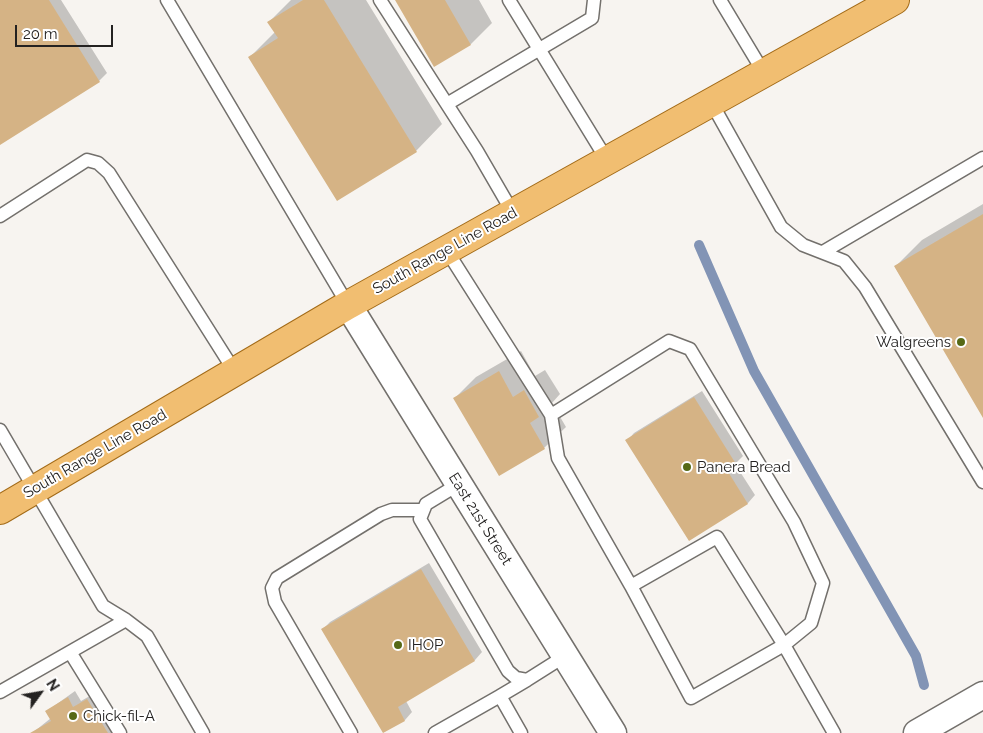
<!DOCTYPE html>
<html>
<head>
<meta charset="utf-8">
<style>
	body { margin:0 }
	#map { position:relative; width:983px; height:733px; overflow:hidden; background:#f7f4f0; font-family:Raleway,sans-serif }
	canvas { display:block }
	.north { position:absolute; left:15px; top:668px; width:50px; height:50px; -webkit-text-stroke:4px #fff; paint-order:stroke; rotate:58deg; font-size:14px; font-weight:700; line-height:20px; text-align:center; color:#242221 }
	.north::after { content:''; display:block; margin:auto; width:18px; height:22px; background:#242221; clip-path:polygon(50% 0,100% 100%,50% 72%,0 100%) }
	.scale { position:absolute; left:15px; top:25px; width:98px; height:22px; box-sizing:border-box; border:2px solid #242221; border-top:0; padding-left:6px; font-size:15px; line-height:18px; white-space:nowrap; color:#242221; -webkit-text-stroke:4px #fff; paint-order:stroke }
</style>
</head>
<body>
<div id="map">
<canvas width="983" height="733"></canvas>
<div class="north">N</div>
<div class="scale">20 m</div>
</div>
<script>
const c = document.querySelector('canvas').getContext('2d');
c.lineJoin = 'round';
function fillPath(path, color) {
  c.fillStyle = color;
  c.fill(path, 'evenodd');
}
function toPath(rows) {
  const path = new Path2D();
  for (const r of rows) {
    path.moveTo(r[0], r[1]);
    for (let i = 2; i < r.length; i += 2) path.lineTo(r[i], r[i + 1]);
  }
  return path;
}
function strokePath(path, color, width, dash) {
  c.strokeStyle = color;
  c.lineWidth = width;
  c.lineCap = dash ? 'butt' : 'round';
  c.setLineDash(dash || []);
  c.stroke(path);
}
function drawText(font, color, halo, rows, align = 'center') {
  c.font = font + ' Raleway,sans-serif';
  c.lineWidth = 4;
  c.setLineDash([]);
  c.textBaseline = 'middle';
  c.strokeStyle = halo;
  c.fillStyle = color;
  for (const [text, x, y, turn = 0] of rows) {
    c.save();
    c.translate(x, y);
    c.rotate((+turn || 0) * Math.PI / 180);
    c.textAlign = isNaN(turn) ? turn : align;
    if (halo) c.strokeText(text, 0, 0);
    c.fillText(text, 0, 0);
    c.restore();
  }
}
fillPath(toPath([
	[0,0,61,0,107,73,99,81,0,144],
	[291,0,366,0,442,124,416,151,250,57,275,32,269,22],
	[396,0,479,0,492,23,471,44,434,65],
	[983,204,983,415,895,267,922,240],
	[521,351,535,376,545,370,560,394,552,403,566,427,544,448,455,398,476,377],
	[702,391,743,456,735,464,755,495,748,503,689,540,627,441,634,433],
	[429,563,482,652,475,660,406,701,412,712,405,720,384,732,323,629,330,622],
	[75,691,81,701,95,693,120,733,38,733,36,730,51,718,47,711]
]), '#0003');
strokePath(toPath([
	[699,245,754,371,916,656,924,685]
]), '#8294b5', 10);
fillPath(toPath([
	[0,0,49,0,100,82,0,145],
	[303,0,324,0,417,152,337,201,248,57,278,38,267,22],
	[395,0,445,0,471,45,434,67],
	[983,214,983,418,894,266],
	[499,371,513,397,524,390,539,417,530,423,545,449,499,476,453,398],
	[694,397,736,464,727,470,748,504,689,541,625,440],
	[421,569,475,661,398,707,405,721,383,733,321,629],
	[68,697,73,707,87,699,108,733,30,733,51,721,45,711]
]), '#d5b385');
const lane = toPath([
	[167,0,348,305],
	[380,0,477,151,513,213],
	[509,0,607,160],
	[720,0,764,73],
	[711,102,781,227,803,245,844,261,865,287,983,482],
	[447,104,592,18,594,0],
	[0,216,87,160,98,163,109,173,235,372],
	[447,251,551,415],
	[823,252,983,158],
	[0,430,103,606,126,620],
	[459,484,426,504,420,519,508,671,516,678,527,680,565,656],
	[631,586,558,458,551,415,669,341,690,349,794,522,823,583,811,623,784,645,691,698,631,586,717,537,784,645,834,733],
	[70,652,120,733],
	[0,692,126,620,147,636,203,733],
	[351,733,275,602,272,588,277,578,381,514,392,510,422,510],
	[435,733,500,696],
	[521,733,500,696,527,680]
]);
const street = toPath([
	[348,305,613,733],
	[917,733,983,695]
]);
const primary = toPath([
	[0,510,348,305,895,0]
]);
strokePath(lane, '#73706c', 15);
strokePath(street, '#73706c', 29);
strokePath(primary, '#a36b18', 30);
strokePath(lane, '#fff', 12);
strokePath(street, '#fff', 26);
strokePath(primary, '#f1be71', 28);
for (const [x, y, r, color] of [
	[961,342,5,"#566916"],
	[687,467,5,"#566916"],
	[398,645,5,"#566916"],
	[73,716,5,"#566916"]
]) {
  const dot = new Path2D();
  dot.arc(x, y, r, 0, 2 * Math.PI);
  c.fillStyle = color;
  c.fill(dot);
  strokePath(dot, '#fff', 2);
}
drawText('15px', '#242221', '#fff', [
	["South Range Line Road",445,251,-29],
	["South Range Line Road",95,454,-30],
	["East 21st Street",480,519,58]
]);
drawText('15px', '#242221', '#fff', [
	["Walgreens",951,342,"right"],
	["Panera Bread",697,467],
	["IHOP",408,645],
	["Chick-fil-A",83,716]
], 'left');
</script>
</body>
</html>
